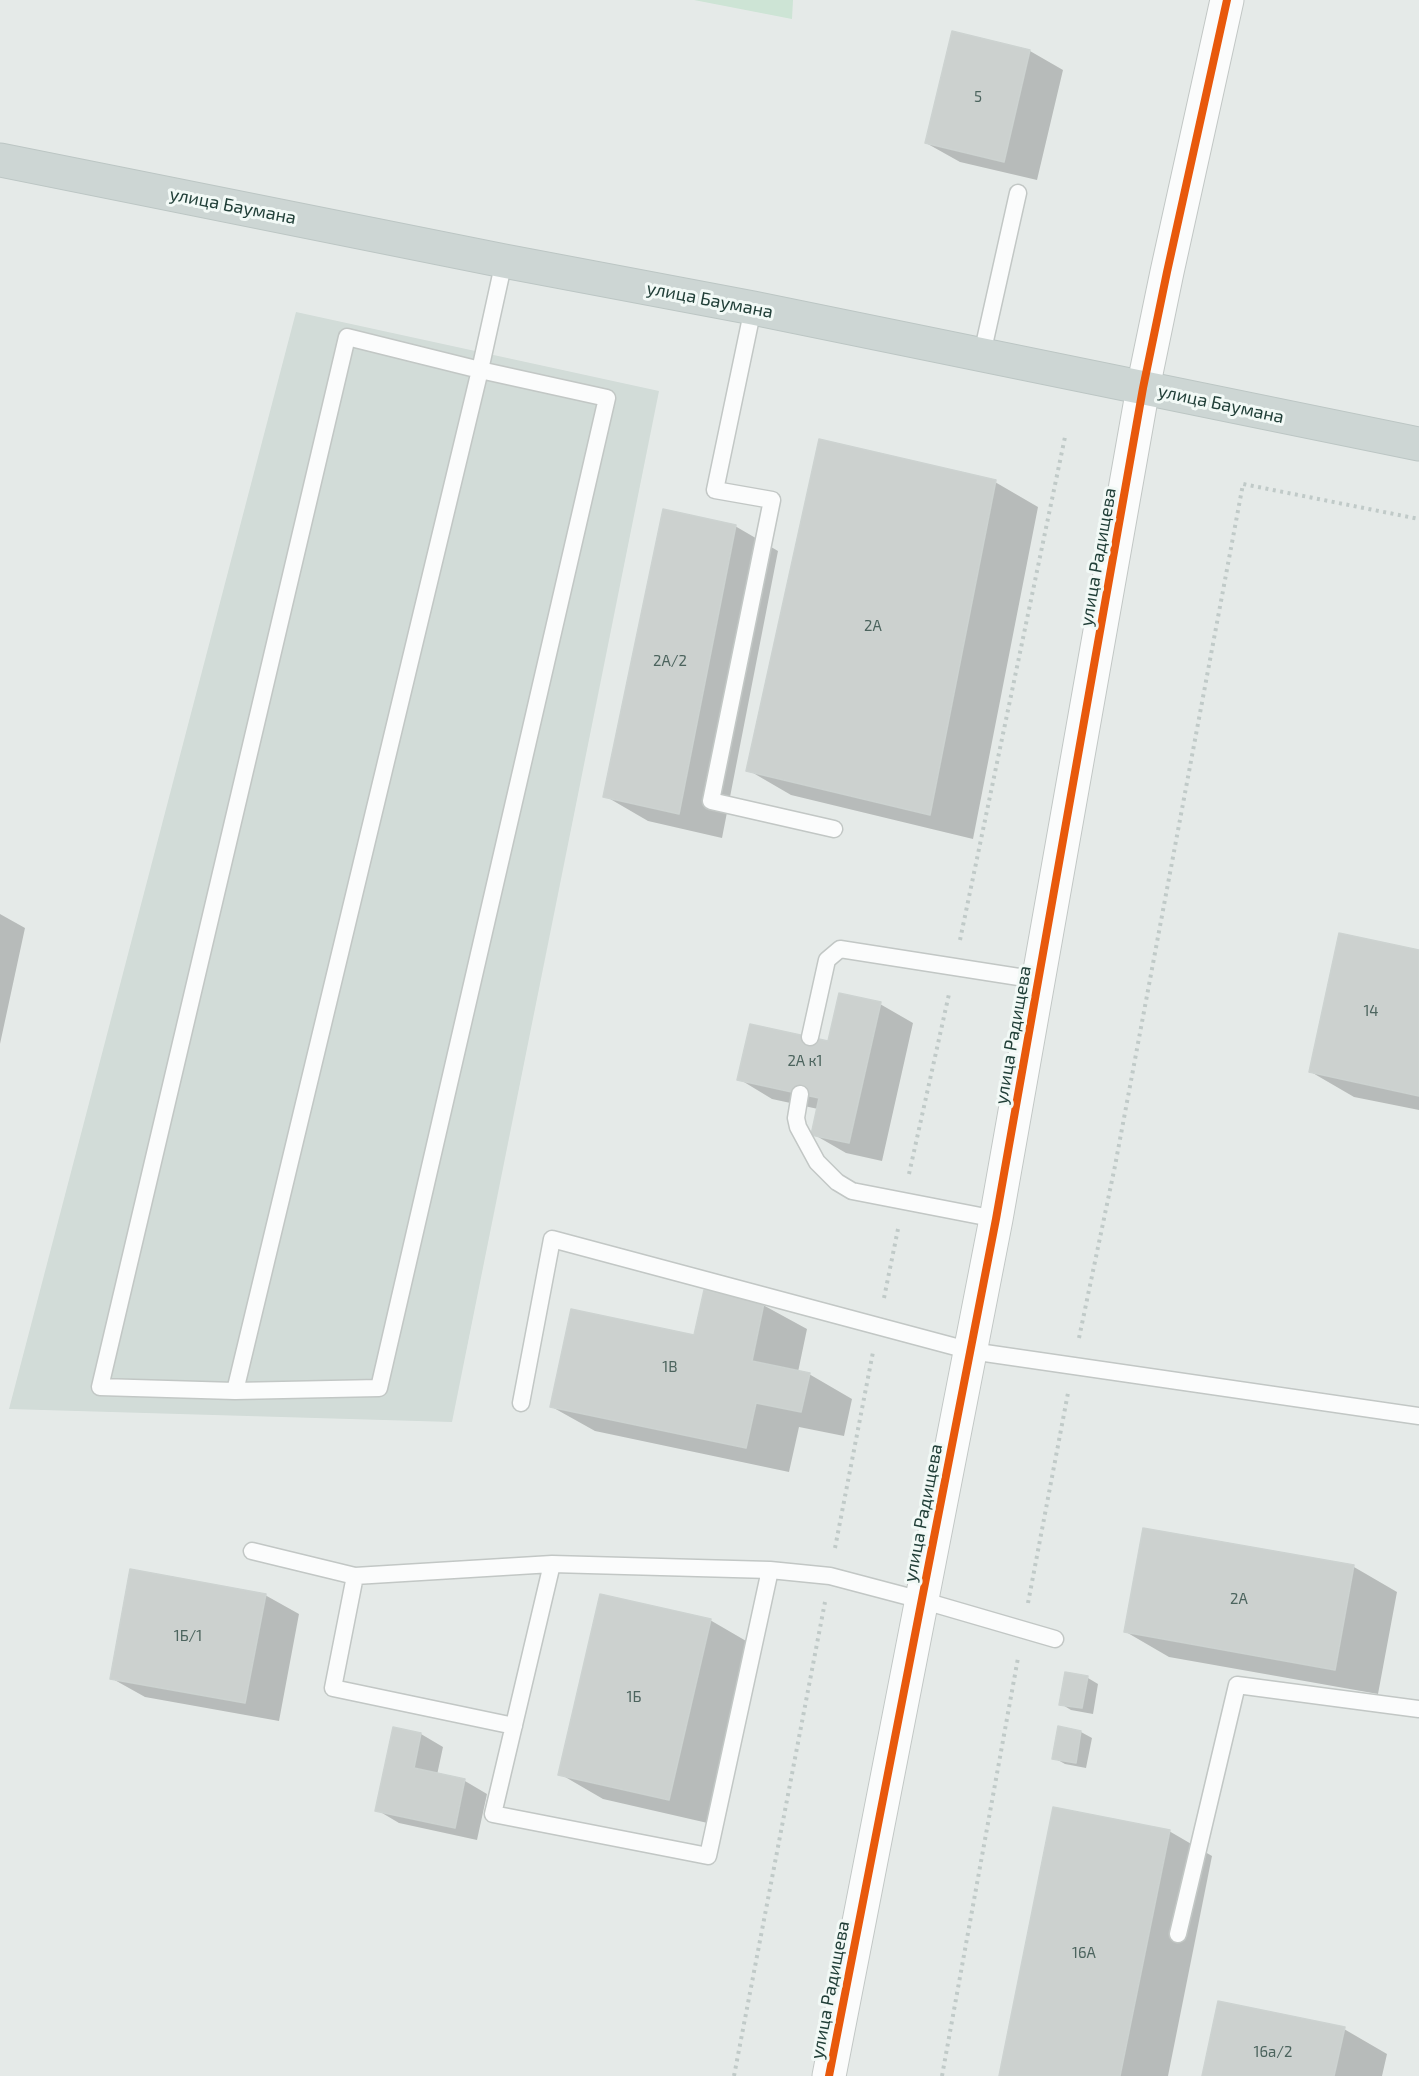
<!DOCTYPE html>
<html>
<head>
<meta charset="utf-8">
<style>
	body { margin:0 }
	canvas { display:block; background:#e5eae8 }
</style>
</head>
<body>
<canvas width="1419" height="2076"></canvas>
<script>
const c = document.querySelector('canvas').getContext('2d');
c.lineJoin = 'round';
function fillPath(path, color) {
  c.fillStyle = color;
  c.fill(path, 'evenodd');
}
function toPath(rows) {
  const path = new Path2D();
  for (const r of rows) {
    path.moveTo(r[0], r[1]);
    for (let i = 2; i < r.length; i += 2) path.lineTo(r[i], r[i + 1]);
  }
  return path;
}
function strokePath(path, color, width, dash) {
  c.strokeStyle = color;
  c.lineWidth = width;
  c.lineCap = dash ? 'butt' : 'round';
  c.setLineDash(dash || []);
  c.stroke(path);
}
function drawText(font, color, halo, rows, align = 'center') {
  c.font = font + ' "Exo 2",sans-serif';
  c.lineWidth = 6;
  c.setLineDash([]);
  c.textBaseline = 'middle';
  c.strokeStyle = halo;
  c.fillStyle = color;
  for (const [text, x, y, turn = 0] of rows) {
    c.save();
    c.translate(x, y);
    c.rotate((+turn || 0) * Math.PI / 180);
    c.textAlign = isNaN(turn) ? turn : align;
    if (halo) c.strokeText(text, 0, 0);
    c.fillText(text, 0, 0);
    c.restore();
  }
}
fillPath(toPath([
	[296,312,659,391,452,1422,9,1409]
]), '#d2dcd8');
fillPath(toPath([
	[694,0,793,0,792,19]
]), '#cde4d5');
fillPath(toPath([
	[953,33,1030,51,1063,70,1037,180,960,162,926,143],
	[995,482,1038,507,973,839,791,795,748,770],
	[735,526,778,551,722,838,648,821,605,796],
	[0,914,25,928,0,1044],
	[1419,951,1419,1110,1354,1097,1311,1072],
	[880,1004,913,1023,882,1161,846,1153,813,1134,818,1109,772,1099,739,1079,829,1043],
	[763,1305,807,1329,798,1372,809,1374,852,1399,844,1436,799,1427,789,1472,595,1431,552,1407],
	[1354,1567,1397,1592,1378,1694,1169,1657,1126,1632],
	[265,1595,299,1614,279,1721,145,1697,111,1678],
	[710,1620,753,1645,712,1824,603,1799,560,1774],
	[1088,1678,1098,1684,1093,1714,1071,1710,1061,1704],
	[1059,1728,1081,1732,1092,1738,1086,1768,1065,1764,1054,1758],
	[394,1729,421,1734,443,1747,437,1775,465,1781,487,1794,477,1840,399,1823,377,1810],
	[1169,1831,1212,1856,1168,2076,1001,2076],
	[1344,2029,1387,2054,1382,2076,1204,2076]
]), '#0003');
const building = toPath([
	[952,31,1030,50,1004,162,925,143,952,31],
	[819,439,996,480,930,815,746,771,819,439],
	[663,509,736,525,679,814,603,797,663,509],
	[1339,933,1419,950,1419,1096,1309,1072,1339,933],
	[839,993,881,1002,849,1143,811,1135,819,1098,737,1080,750,1024,828,1041,839,993],
	[704,1290,764,1303,752,1361,810,1373,801,1412,756,1403,746,1448,550,1407,571,1309,694,1335,704,1290],
	[1143,1528,1354,1565,1335,1670,1124,1632,1143,1528],
	[130,1569,266,1594,245,1703,110,1679,130,1569],
	[600,1594,711,1619,669,1800,558,1775,600,1594],
	[1065,1672,1088,1676,1082,1708,1059,1705,1065,1672],
	[1058,1726,1081,1731,1076,1763,1052,1759,1058,1726],
	[393,1727,421,1733,414,1768,465,1779,455,1828,375,1811,393,1727],
	[1053,1807,1170,1830,1120,2076,999,2076,1053,1807],
	[1218,2001,1345,2027,1334,2076,1202,2076,1218,2001]
]);
fillPath(building, '#ccd1cf');
strokePath(building, '#cdd3d1', 1.5);
const service = toPath([
	[753,308,715,490,772,500,711,801,834,829],
	[982,354,1018,193],
	[810,1037,827,960,840,949,1038,980],
	[800,1094,796,1118,798,1127,817,1162,837,1182,852,1191,996,1219],
	[235,1391,100,1387,347,337,480,370,607,398,379,1388,235,1391,480,370,504,261],
	[521,1403,552,1239,971,1351,1419,1416],
	[252,1551,355,1576,333,1688,514,1726],
	[770,1570,708,1856,493,1814,552,1564,770,1570,830,1576,921,1600,1055,1639],
	[355,1576,552,1564],
	[1178,1934,1237,1685,1419,1709]
]);
const minor = toPath([
	[1143,388,1167,272,1227,0]
]);
const tertiary = toPath([
	[829,2076,996,1219,1143,388]
]);
const primary = toPath([
	[0,160,504,261,753,308,1419,444]
]);
strokePath(service, '#c2c7c5', 19);
strokePath(minor, '#c2c7c5', 35);
strokePath(tertiary, '#c2c7c5', 35);
strokePath(primary, '#bcc6c4', 35);
strokePath(toPath([
	[960,940,1065,437],
	[909,1174,949,994],
	[884,1298,898,1229],
	[1079,1338,1115,1166,1243,484,1419,519],
	[835,1548,873,1352],
	[1028,1603,1068,1393],
	[734,2076,825,1602],
	[942,2076,1018,1658]
]), '#c0cac8', 4, [3, 4.5]);
strokePath(service, '#fbfcfc', 16);
strokePath(minor, '#fbfcfc', 33);
strokePath(tertiary, '#fbfcfc', 33);
strokePath(primary, '#cdd6d4', 33);
strokePath(toPath([
	[829,2076,996,1219,1143,388,1167,272,1227,0]
]), '#e8590c', 8);
drawText('15px', '#4c645e', null, [
	["5",978,97],
	["2А",873,626],
	["2А/2",670,661],
	["14",1371,1011],
	["2А к1",805,1061],
	["1B",670,1367],
	["2А",1239,1599],
	["1Б/1",188,1636],
	["1Б",634,1697],
	["16А",1084,1953],
	["16а/2",1273,2052]
]);
drawText('18px', '#213f38', '#f2f9f6', [
	["улица Баумана",233,206,11],
	["улица Баумана",710,300,11],
	["улица Баумана",1221,404,12],
	["улица Радищева",1098,557,-80],
	["улица Радищева",1013,1035,-80],
	["улица Радищева",923,1513,-79],
	["улица Радищева",830,1990,-79]
]);
</script>
</body>
</html>
